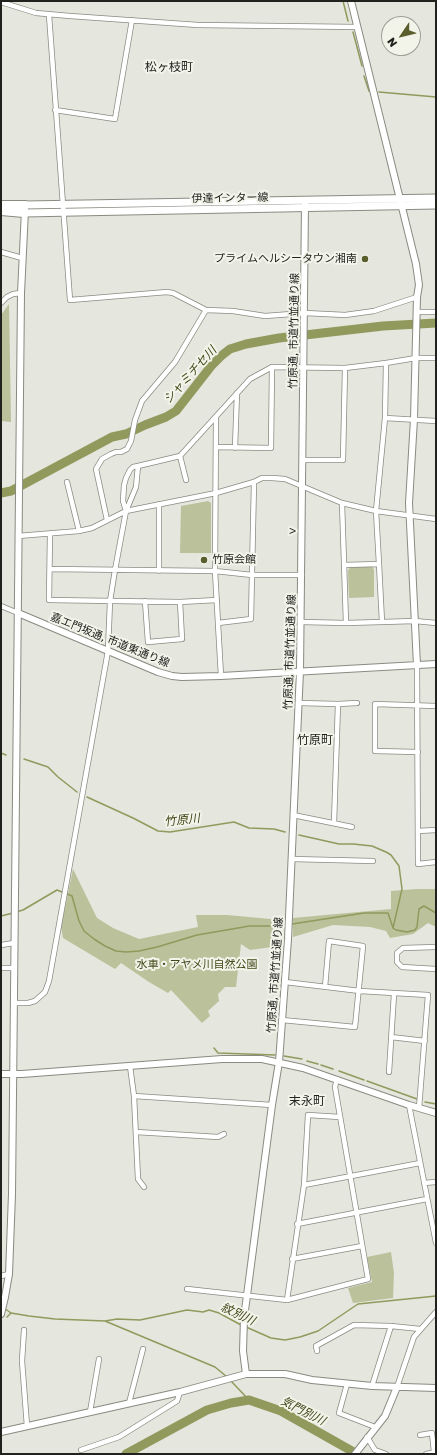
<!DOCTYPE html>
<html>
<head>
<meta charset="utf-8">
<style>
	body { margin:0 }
	#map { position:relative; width:437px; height:1455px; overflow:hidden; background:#e5e6dd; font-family:"Golos Text",sans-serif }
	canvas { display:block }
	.frame { position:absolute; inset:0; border:2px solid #21221e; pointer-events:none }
	.north { position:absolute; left:381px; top:16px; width:40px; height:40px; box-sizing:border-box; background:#f2f4ea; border:1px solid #9ea098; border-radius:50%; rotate:235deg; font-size:11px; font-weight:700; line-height:16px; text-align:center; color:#21221e }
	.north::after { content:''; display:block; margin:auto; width:14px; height:18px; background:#595e2c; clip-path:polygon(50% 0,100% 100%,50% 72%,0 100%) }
</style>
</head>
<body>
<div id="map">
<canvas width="437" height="1455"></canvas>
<div class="frame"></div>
<div class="north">N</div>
</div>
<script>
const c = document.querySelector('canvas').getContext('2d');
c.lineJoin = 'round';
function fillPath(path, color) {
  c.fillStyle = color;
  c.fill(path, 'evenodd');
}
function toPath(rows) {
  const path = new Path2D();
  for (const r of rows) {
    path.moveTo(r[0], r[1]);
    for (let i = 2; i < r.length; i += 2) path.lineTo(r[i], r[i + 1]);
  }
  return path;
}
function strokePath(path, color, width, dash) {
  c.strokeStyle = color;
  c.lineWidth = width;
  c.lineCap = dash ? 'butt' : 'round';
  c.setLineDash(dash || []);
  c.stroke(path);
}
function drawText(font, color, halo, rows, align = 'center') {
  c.font = font + ' "Golos Text","Noto Sans JP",sans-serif';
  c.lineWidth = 4;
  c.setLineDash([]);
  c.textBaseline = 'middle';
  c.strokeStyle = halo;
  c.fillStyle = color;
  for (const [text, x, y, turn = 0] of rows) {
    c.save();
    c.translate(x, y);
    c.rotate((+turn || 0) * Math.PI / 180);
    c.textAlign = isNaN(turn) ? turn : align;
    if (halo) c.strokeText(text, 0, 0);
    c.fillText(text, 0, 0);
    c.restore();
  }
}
fillPath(toPath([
	[9,304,11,422,1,421,1,315],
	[208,501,211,503,211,553,180,553,181,506],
	[372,566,374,570,374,597,349,598,348,571,350,567],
	[73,869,97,918,113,928,139,939,198,927,196,915,227,915,281,920,279,946,250,950,241,944,236,987,225,987,218,994,219,1001,208,1011,210,1016,202,1023,171,990,168,993,149,982,121,963,115,969,63,938,61,927],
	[417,889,436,889,436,927,428,923,413,934,390,938,386,931,370,927,333,925,293,937,293,918,391,909,391,891],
	[391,1252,394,1273,393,1298,353,1303,348,1288,372,1282,367,1257]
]), '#bbc19a');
strokePath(toPath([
	[343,1,348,21],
	[353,32,362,66],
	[364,76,369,91],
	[379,92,436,97],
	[1,753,6,755],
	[24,759,48,767,58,777,77,792],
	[87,797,133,818,158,831,170,832,234,822,249,828,274,829,285,832],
	[299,835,339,844,353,844,372,846,386,852,391,855,399,866,402,889,393,928],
	[16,912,23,910,57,890,72,896,79,921,84,931,94,939,105,946,116,951,126,952,139,951,157,947,197,935,238,928,249,926,284,926],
	[1,916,13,913],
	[292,924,364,913,388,913,393,928],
	[393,928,396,930,407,932,415,930,417,927,419,909,424,906,436,913],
	[214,1048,218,1053,275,1055],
	[284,1056,302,1059],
	[307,1061,318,1064],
	[321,1065,333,1069],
	[339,1071,364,1080],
	[367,1081,417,1099],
	[425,1102,436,1104],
	[4,1308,11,1313,29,1316,55,1319,105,1321,117,1319,140,1320,187,1310,203,1312,209,1310,219,1313,241,1325],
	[7,1317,11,1313],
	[105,1321,215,1367,227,1377],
	[246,1327,271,1338,285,1340,300,1337,318,1331,358,1304,436,1296],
	[231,1381,249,1400]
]), '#91995d', 1.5);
strokePath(toPath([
	[1,493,11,491,112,437,126,434,145,425,166,417,176,411,212,365,221,356,230,349,246,344,279,338,383,326,436,323],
	[126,1454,207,1410,231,1403,249,1400,281,1411,357,1454]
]), '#91995d', 9);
const street = toPath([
	[1,2,36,13,70,16,198,25,357,27],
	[49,15,70,300,167,292,173,293,206,310,233,311,265,316,305,313,345,315,374,311,417,297],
	[55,110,115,119,132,20],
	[1,252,22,258],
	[1,303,7,297,13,294,21,293],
	[418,312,436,312],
	[386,363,416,358,436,358],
	[216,417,215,571,221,676],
	[385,418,436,421],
	[216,447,271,448,272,367],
	[235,448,237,393],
	[180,456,186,480],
	[67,482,79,531],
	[126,511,123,501,124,485,126,478,130,470,133,467,138,466],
	[107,520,96,469,102,459,111,454,116,452,121,452,127,449,131,441,135,420,142,401,175,362,206,310],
	[50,534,49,600,180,602,217,600],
	[18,536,79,531,92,528,126,511,216,493,254,482,262,478,272,478,285,479,342,503,376,511,436,519],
	[379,564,382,622,415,621,436,623],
	[344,565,379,564,376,511,385,418,386,363,345,368],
	[50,569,215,571,252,575,302,575],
	[159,571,159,504],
	[145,601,148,642,182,639,180,602],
	[1,606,18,613],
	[302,622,346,623,342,503],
	[218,623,251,619,254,482],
	[346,623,382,622],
	[417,665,418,864,436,862],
	[299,703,338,704,334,823],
	[338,704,357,703],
	[418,752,375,751,375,704,436,706],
	[293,815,352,827],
	[418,831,436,830],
	[292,859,373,861],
	[1,945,14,943],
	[436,947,403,948,397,953,397,962,402,967,436,969],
	[1,968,14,968],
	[285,982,360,991,428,995,419,1108],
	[14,1003,28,1003,35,1001,45,992,49,981,108,651,110,601,115,570,126,511,136,487,138,466,180,456,250,379,272,367,345,368,343,460,303,460],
	[282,1020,355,1027,363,946,329,941,325,987],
	[391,1037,425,1041],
	[130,1066,134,1096,138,1179,144,1187],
	[389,1072,394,994],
	[134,1096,272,1105],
	[409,1105,436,1243],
	[136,1132,218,1137,224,1134],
	[424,1183,436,1182],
	[304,1185,420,1163],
	[297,1224,427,1199],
	[292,1259,362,1246],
	[1,1276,9,1274],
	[187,1289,287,1300,368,1279,335,1087,337,1079],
	[287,1300,304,1185,308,1115,340,1117],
	[24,1330,22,1361,27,1426],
	[317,1351,316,1346,354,1325,391,1326,420,1329],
	[347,1384,339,1413,375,1427],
	[372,1386,391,1326],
	[397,1387,414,1337,436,1312],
	[129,1403,143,1349],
	[90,1412,99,1359],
	[420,1435,432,1433,434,1452],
	[367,1437,375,1450,386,1454],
	[81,1450,119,1437,177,1401,180,1392],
	[426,1454,436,1452]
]);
const secondary = toPath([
	[351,1,416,264,419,285,417,297,414,419,409,503,417,665],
	[18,613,158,672,172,676,182,677,221,676,436,664],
	[1,1074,22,1074,222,1059,262,1059,303,1068,409,1105,436,1113],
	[1,1314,5,1297,9,1274,12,1194,21,293,25,210],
	[246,1374,243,1351,244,1318,272,1105,279,1062,288,939,300,671,305,204],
	[1,1432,180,1392,246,1374,285,1374,312,1380,372,1386,436,1388],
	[355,1454,385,1416,397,1387]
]);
const primary = toPath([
	[25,205,436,198],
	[24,213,436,205]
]);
const highway = toPath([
	[1,205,25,205],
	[1,211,24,213]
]);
strokePath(street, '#898b82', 6);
strokePath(secondary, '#898b82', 8);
strokePath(primary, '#898b82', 9);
strokePath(highway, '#898b82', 10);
strokePath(street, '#fff', 4.5);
strokePath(secondary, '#fff', 6);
strokePath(primary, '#fff', 7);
strokePath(highway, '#fff', 8);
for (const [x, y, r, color] of [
	[365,259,4,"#595e2c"],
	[204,560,4,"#595e2c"]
]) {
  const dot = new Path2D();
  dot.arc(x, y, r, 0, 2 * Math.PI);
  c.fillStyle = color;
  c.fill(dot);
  strokePath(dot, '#f2f4ea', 1.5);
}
drawText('11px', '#21221e', '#f2f4ea', [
	["伊達インター線",230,198,-1],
	["竹原通, 市道竹並通り線",294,331,-89],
	["ｖ",292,531,-89],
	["嘉エ門坂通, 市道東通り線",110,640,22],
	["竹原通, 市道竹並通り線",290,652,-88],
	["竹原通, 市道竹並通り線",275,975,-86]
]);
drawText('11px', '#21221e', '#f2f4ea', [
	["プライムヘルシータウン湘南",357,259],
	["竹原会館",212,560,"left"]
], 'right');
drawText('11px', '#44491a', '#f2f4ea', [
	["水車・アヤメ川自然公園",197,965]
]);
drawText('12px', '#21221e', '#f2f4ea', [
	["松ヶ枝町",169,67],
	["竹原町",315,740],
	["末永町",307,1101]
]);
drawText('italic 12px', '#434719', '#f2f4ea', [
	["シャミチセ川",190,375,-48],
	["竹原川",182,820,-6],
	["紋別川",238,1314,25],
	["気門別川",303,1411,27]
]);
</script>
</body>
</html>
